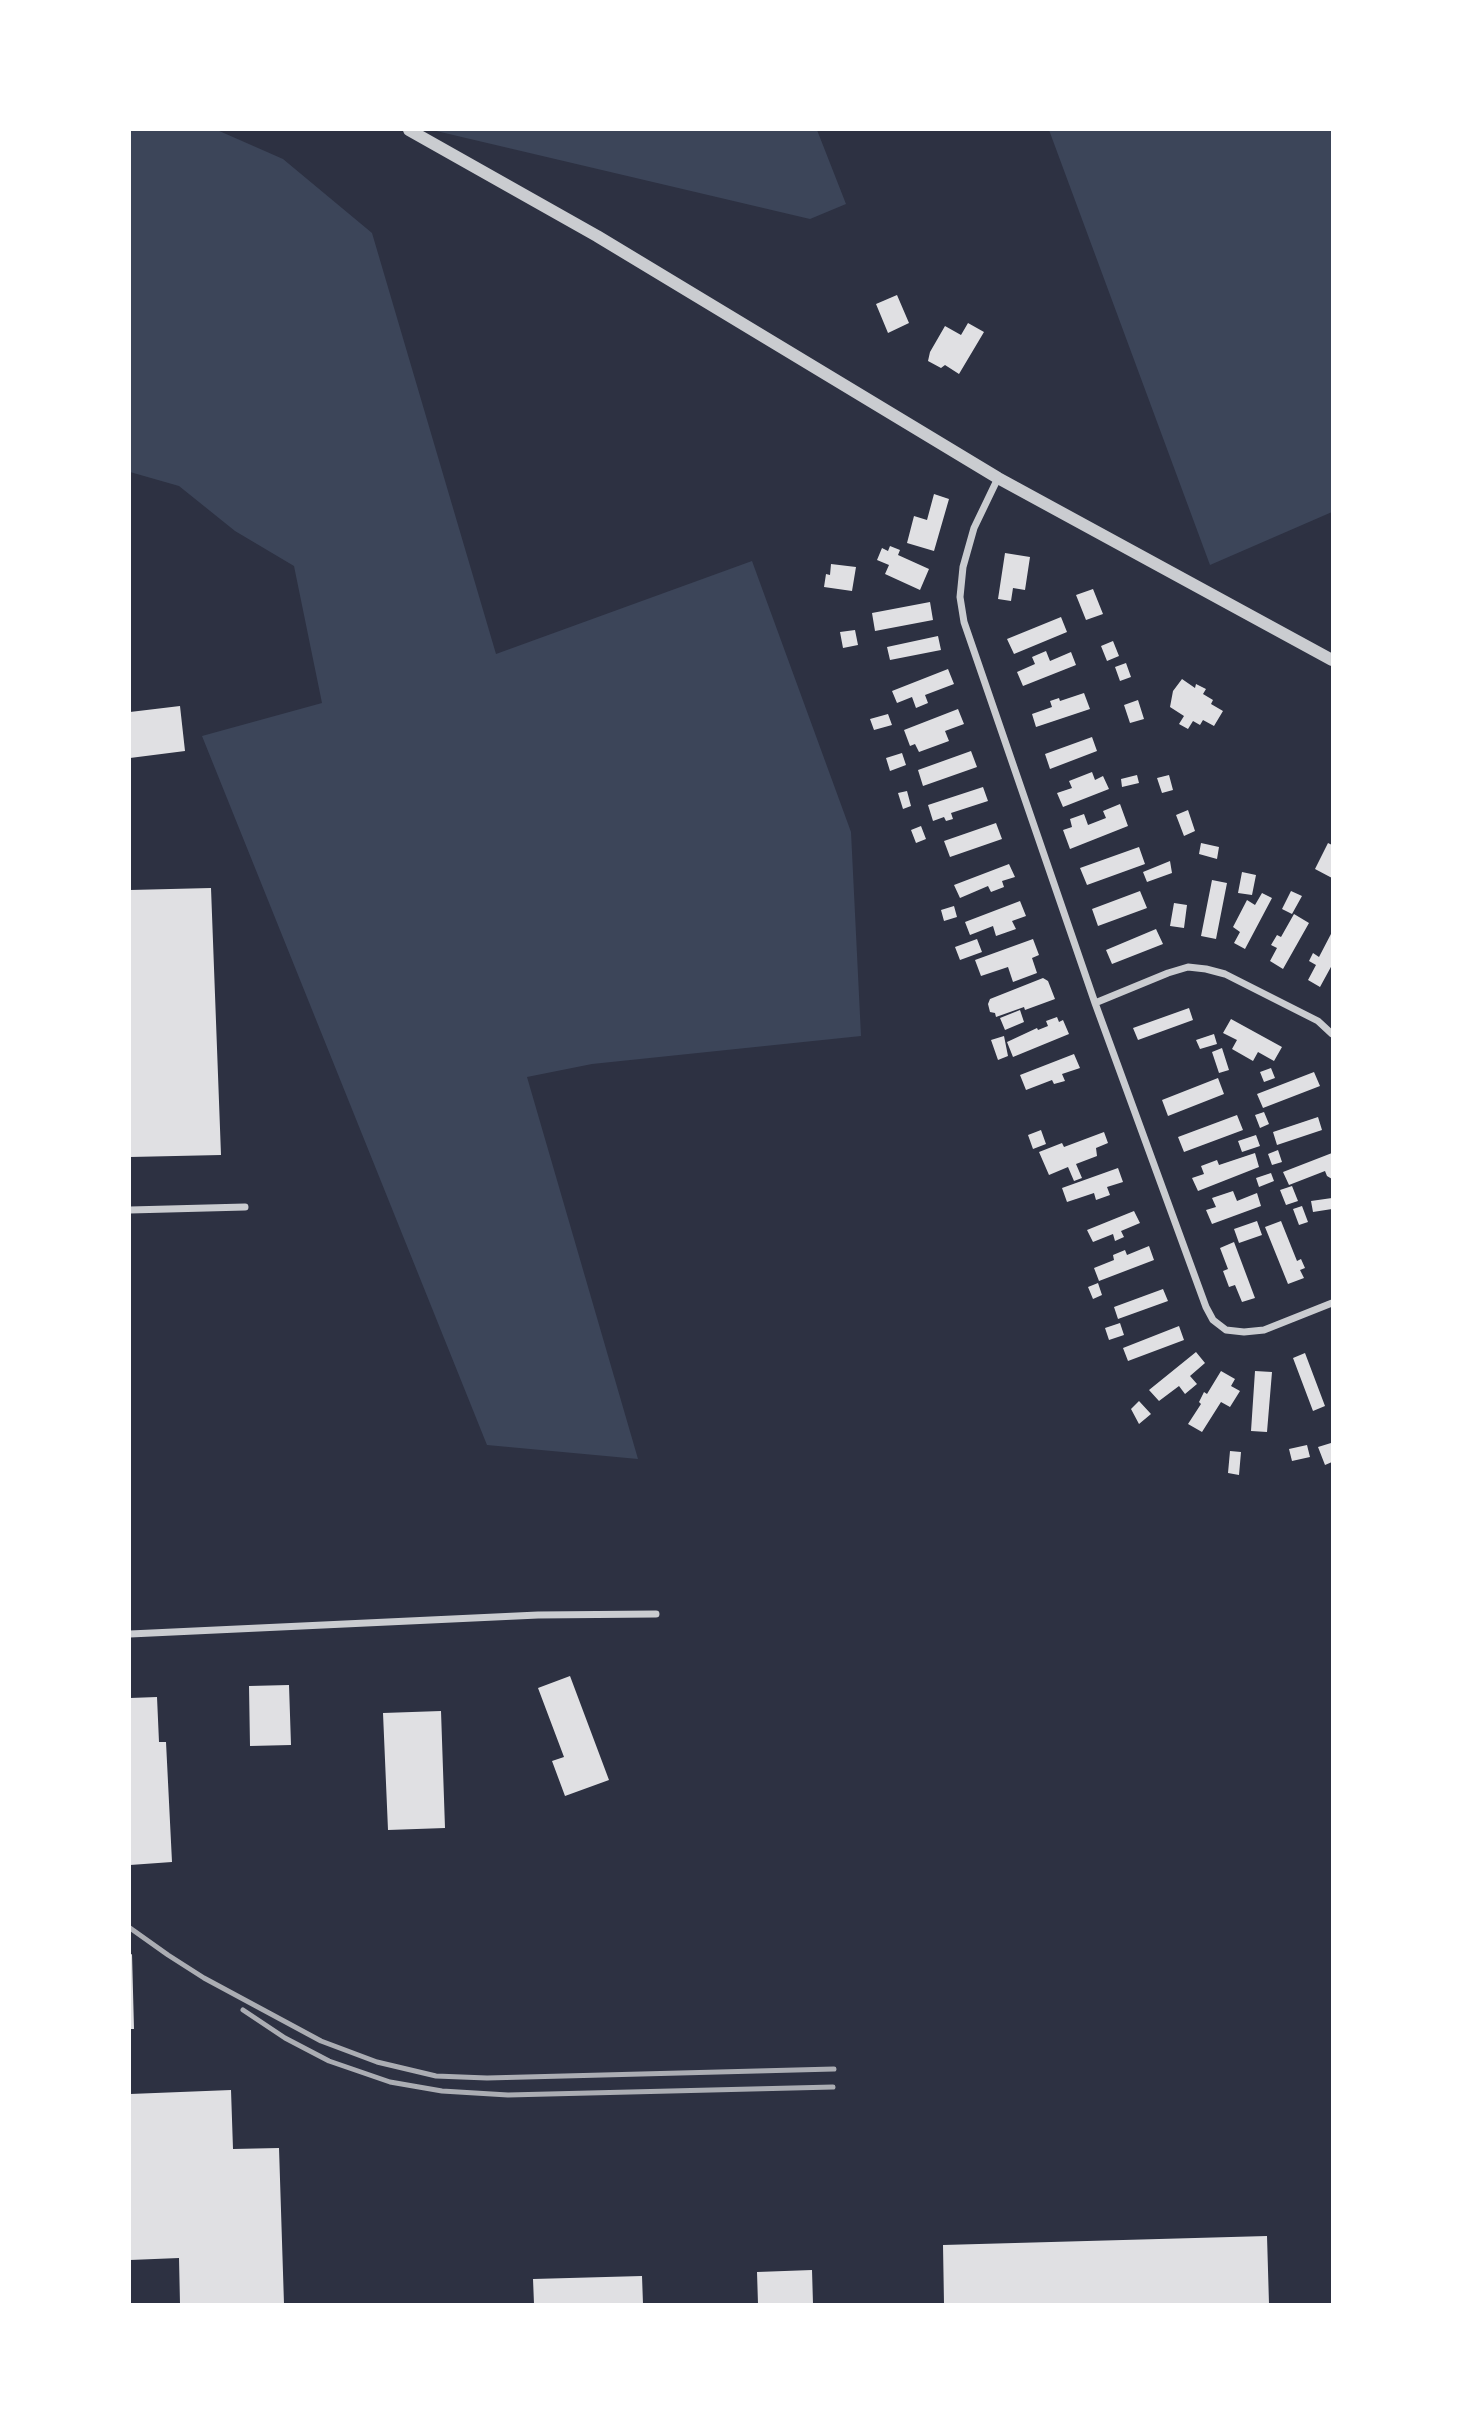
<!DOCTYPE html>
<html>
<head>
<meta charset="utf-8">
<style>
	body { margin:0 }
	#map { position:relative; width:1462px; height:2434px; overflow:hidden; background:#2d3142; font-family:"Asap Condensed",sans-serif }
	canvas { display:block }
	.frame { position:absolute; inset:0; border:131px solid #fff; pointer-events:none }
</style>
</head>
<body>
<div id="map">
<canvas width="1462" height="2434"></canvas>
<div class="frame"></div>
</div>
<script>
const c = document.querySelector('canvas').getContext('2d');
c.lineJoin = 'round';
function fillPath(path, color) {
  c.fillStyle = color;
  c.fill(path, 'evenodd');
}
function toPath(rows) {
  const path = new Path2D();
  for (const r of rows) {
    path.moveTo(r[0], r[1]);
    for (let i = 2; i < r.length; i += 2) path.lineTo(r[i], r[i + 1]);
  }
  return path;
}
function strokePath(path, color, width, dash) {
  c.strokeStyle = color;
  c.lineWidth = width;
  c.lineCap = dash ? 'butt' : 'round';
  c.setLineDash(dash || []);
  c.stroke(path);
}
fillPath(toPath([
	[130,130,217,130,283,159,372,233,496,654,752,561,851,832,861,1036,592,1064,527,1077,638,1459,487,1445,202,736,322,703,294,566,235,531,179,486,130,472],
	[432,130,817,130,846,204,810,219],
	[1049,130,1332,130,1332,512,1210,565]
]), '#3c4559');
fillPath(toPath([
	[897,295,909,323,888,333,876,304],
	[968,323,984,332,959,374,945,365,941,368,928,361,930,352,945,326,961,335],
	[934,494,949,499,934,551,907,543,914,516,927,520],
	[890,546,900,550,898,555,929,569,920,590,885,574,889,565,877,560,882,548,888,551],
	[1005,553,1030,557,1025,590,1013,588,1011,601,998,599],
	[831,564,856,567,852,591,824,587,826,574,830,575],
	[1093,589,1103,614,1086,620,1076,595],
	[930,602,933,620,875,631,872,613],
	[1061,617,1067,632,1014,654,1007,639],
	[855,630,858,645,843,648,840,632],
	[938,636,941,650,890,660,887,647],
	[1113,641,1119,656,1107,661,1101,646],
	[1046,651,1050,661,1071,652,1076,665,1023,686,1017,672,1035,664,1032,657],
	[1126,663,1131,677,1120,681,1115,667],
	[948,669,954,684,925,695,928,703,916,708,912,697,897,703,892,691],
	[1182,679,1195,688,1196,684,1206,689,1203,694,1213,700,1211,704,1223,711,1214,726,1203,720,1200,725,1193,721,1188,729,1179,724,1184,716,1170,707,1173,691],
	[1084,693,1090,709,1036,727,1032,714,1052,707,1050,701,1059,698,1060,701],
	[1138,700,1144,719,1130,723,1124,705],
	[180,706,185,751,130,758,130,712],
	[958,709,964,724,945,731,949,741,919,752,915,744,910,746,904,730],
	[888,714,892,725,874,730,870,719],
	[1092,737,1097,751,1050,769,1045,754],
	[971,751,977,767,923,786,918,770],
	[902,753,906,765,890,771,886,758],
	[1092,772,1095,780,1103,776,1109,789,1063,807,1057,793,1072,788,1069,781],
	[1137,775,1139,783,1122,787,1121,779],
	[1169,775,1173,790,1162,793,1157,778],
	[983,787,988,801,951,813,953,819,946,821,944,817,933,821,928,805],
	[907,791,911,806,903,809,898,793],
	[1120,804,1128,826,1070,849,1063,830,1072,827,1070,819,1084,814,1088,825,1106,818,1103,811],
	[1188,810,1195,831,1184,836,1176,815],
	[996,823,1002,839,950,857,944,841],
	[921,826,926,839,916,843,911,830],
	[1201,843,1219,847,1217,859,1199,854],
	[1328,843,1332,845,1332,878,1315,869],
	[1139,847,1145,864,1087,885,1080,868],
	[1170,861,1172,873,1147,882,1143,872],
	[1009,864,1015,877,1002,881,1004,887,991,892,988,886,960,898,954,885],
	[1242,872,1256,875,1252,895,1238,893],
	[1212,880,1227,883,1216,939,1201,936],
	[211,888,221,1155,130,1157,130,890],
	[1140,891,1147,908,1098,926,1092,909],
	[1291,891,1302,896,1292,914,1282,909],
	[1262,893,1272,898,1245,949,1234,943,1240,932,1233,927,1247,900,1255,905],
	[1020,901,1026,916,1012,921,1016,929,996,936,993,926,970,935,965,922],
	[1174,903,1187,905,1184,928,1170,926],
	[954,906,957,917,944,921,941,910],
	[1294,914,1309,923,1283,969,1270,961,1277,948,1271,945,1277,935,1281,937],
	[1156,929,1163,944,1112,964,1106,950],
	[1332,932,1332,965,1320,987,1308,980,1316,965,1309,961,1313,953,1319,957],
	[977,939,982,952,960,960,955,947],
	[1033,939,1039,955,1032,958,1037,973,1013,982,1008,967,981,976,975,960],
	[1043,978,1048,981,1055,999,1025,1010,1024,1007,996,1017,995,1013,990,1012,988,1004,990,999],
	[1189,1008,1193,1020,1138,1040,1133,1028],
	[1020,1010,1024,1022,1005,1030,1000,1018],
	[1057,1017,1059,1022,1063,1020,1069,1034,1013,1057,1007,1042,1037,1028,1038,1030,1048,1026,1046,1021],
	[1231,1019,1282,1047,1274,1061,1258,1052,1253,1061,1232,1049,1237,1040,1223,1033],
	[1214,1034,1217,1044,1200,1049,1196,1040],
	[1004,1036,1008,1056,998,1060,991,1040],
	[1222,1048,1229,1070,1219,1073,1212,1052],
	[1074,1054,1080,1068,1062,1074,1065,1081,1054,1084,1052,1080,1026,1090,1020,1075],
	[1271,1068,1275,1078,1264,1082,1260,1072],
	[1314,1072,1320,1086,1263,1108,1257,1094],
	[1218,1078,1224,1094,1168,1116,1162,1100],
	[1264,1112,1269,1124,1260,1128,1255,1115],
	[1237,1115,1243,1130,1184,1152,1178,1137],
	[1318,1117,1322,1130,1277,1145,1273,1132],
	[1041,1130,1046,1144,1033,1149,1028,1135],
	[1104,1132,1108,1143,1096,1148,1097,1156,1076,1164,1082,1178,1074,1181,1068,1167,1049,1175,1039,1152,1062,1143,1064,1147],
	[1256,1135,1260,1146,1242,1152,1238,1141],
	[1278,1150,1282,1162,1272,1165,1268,1154],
	[1255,1153,1259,1167,1198,1191,1192,1178,1204,1174,1201,1166,1217,1160,1219,1165],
	[1332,1153,1332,1179,1327,1176,1325,1171,1289,1185,1283,1172],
	[1118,1168,1123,1182,1107,1187,1110,1195,1096,1200,1094,1193,1067,1202,1062,1188],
	[1271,1173,1274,1181,1259,1187,1256,1178],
	[1292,1186,1298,1201,1286,1205,1280,1190],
	[1233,1191,1237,1201,1257,1193,1261,1206,1212,1224,1206,1210,1216,1207,1212,1198],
	[1332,1198,1332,1209,1313,1212,1311,1201],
	[1302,1206,1308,1222,1299,1225,1293,1209],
	[1134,1211,1140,1223,1121,1231,1124,1237,1115,1241,1113,1234,1093,1242,1087,1230],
	[1257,1221,1262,1235,1239,1243,1234,1229],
	[1281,1221,1297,1261,1301,1259,1305,1268,1300,1270,1304,1278,1288,1284,1265,1227],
	[1234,1242,1255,1298,1242,1302,1235,1285,1229,1287,1223,1271,1228,1269,1220,1248],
	[1149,1246,1154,1260,1099,1281,1094,1268,1114,1260,1113,1255,1125,1250,1127,1255],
	[1098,1283,1102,1295,1093,1299,1088,1287],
	[1163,1289,1168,1301,1118,1319,1114,1307],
	[1120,1323,1124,1335,1109,1340,1105,1328],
	[1179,1326,1184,1340,1128,1361,1123,1348],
	[1196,1352,1205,1363,1190,1376,1197,1384,1185,1394,1179,1386,1159,1401,1149,1390],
	[1305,1353,1325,1406,1313,1411,1293,1358],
	[1221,1371,1235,1379,1231,1386,1240,1391,1230,1407,1221,1402,1202,1432,1188,1424,1201,1404,1199,1402,1204,1392,1207,1394],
	[1255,1371,1272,1372,1267,1432,1251,1431],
	[1139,1401,1151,1414,1139,1424,1131,1409],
	[1331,1443,1332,1462,1325,1465,1318,1447],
	[1307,1445,1310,1457,1292,1461,1289,1449],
	[1230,1451,1241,1452,1239,1475,1228,1473],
	[570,1676,609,1780,565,1796,552,1761,564,1757,538,1688],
	[289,1685,291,1745,250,1746,249,1686],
	[157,1697,159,1742,166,1742,172,1862,130,1865,130,1698],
	[441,1711,445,1828,388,1830,383,1713],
	[132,1954,134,2029,130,2029,130,1955],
	[231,2090,233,2149,279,2148,284,2304,180,2304,179,2258,130,2260,130,2094],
	[1267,2236,1269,2304,944,2304,943,2245],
	[812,2270,813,2304,758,2304,757,2272],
	[642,2276,643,2304,534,2304,533,2279]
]), '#e0e0e3');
strokePath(toPath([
	[998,478,974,528,963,567,960,597,964,622,1095,1003,1206,1307,1213,1320,1226,1330,1244,1332,1264,1330,1332,1303],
	[1095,1003,1168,973,1188,967,1206,969,1225,974,1318,1021,1332,1034],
	[130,1210,245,1207],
	[130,1634,538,1615,656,1614]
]), '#caccd0', 7);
strokePath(toPath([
	[409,130,597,236,998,478,1332,660]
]), '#caccd0', 12);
strokePath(toPath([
	[130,1928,168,1955,204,1978,321,2041,377,2062,436,2076,487,2078,834,2069],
	[243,2010,285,2038,329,2061,390,2082,442,2091,508,2095,833,2087]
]), '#abadb3', 5);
</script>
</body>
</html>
